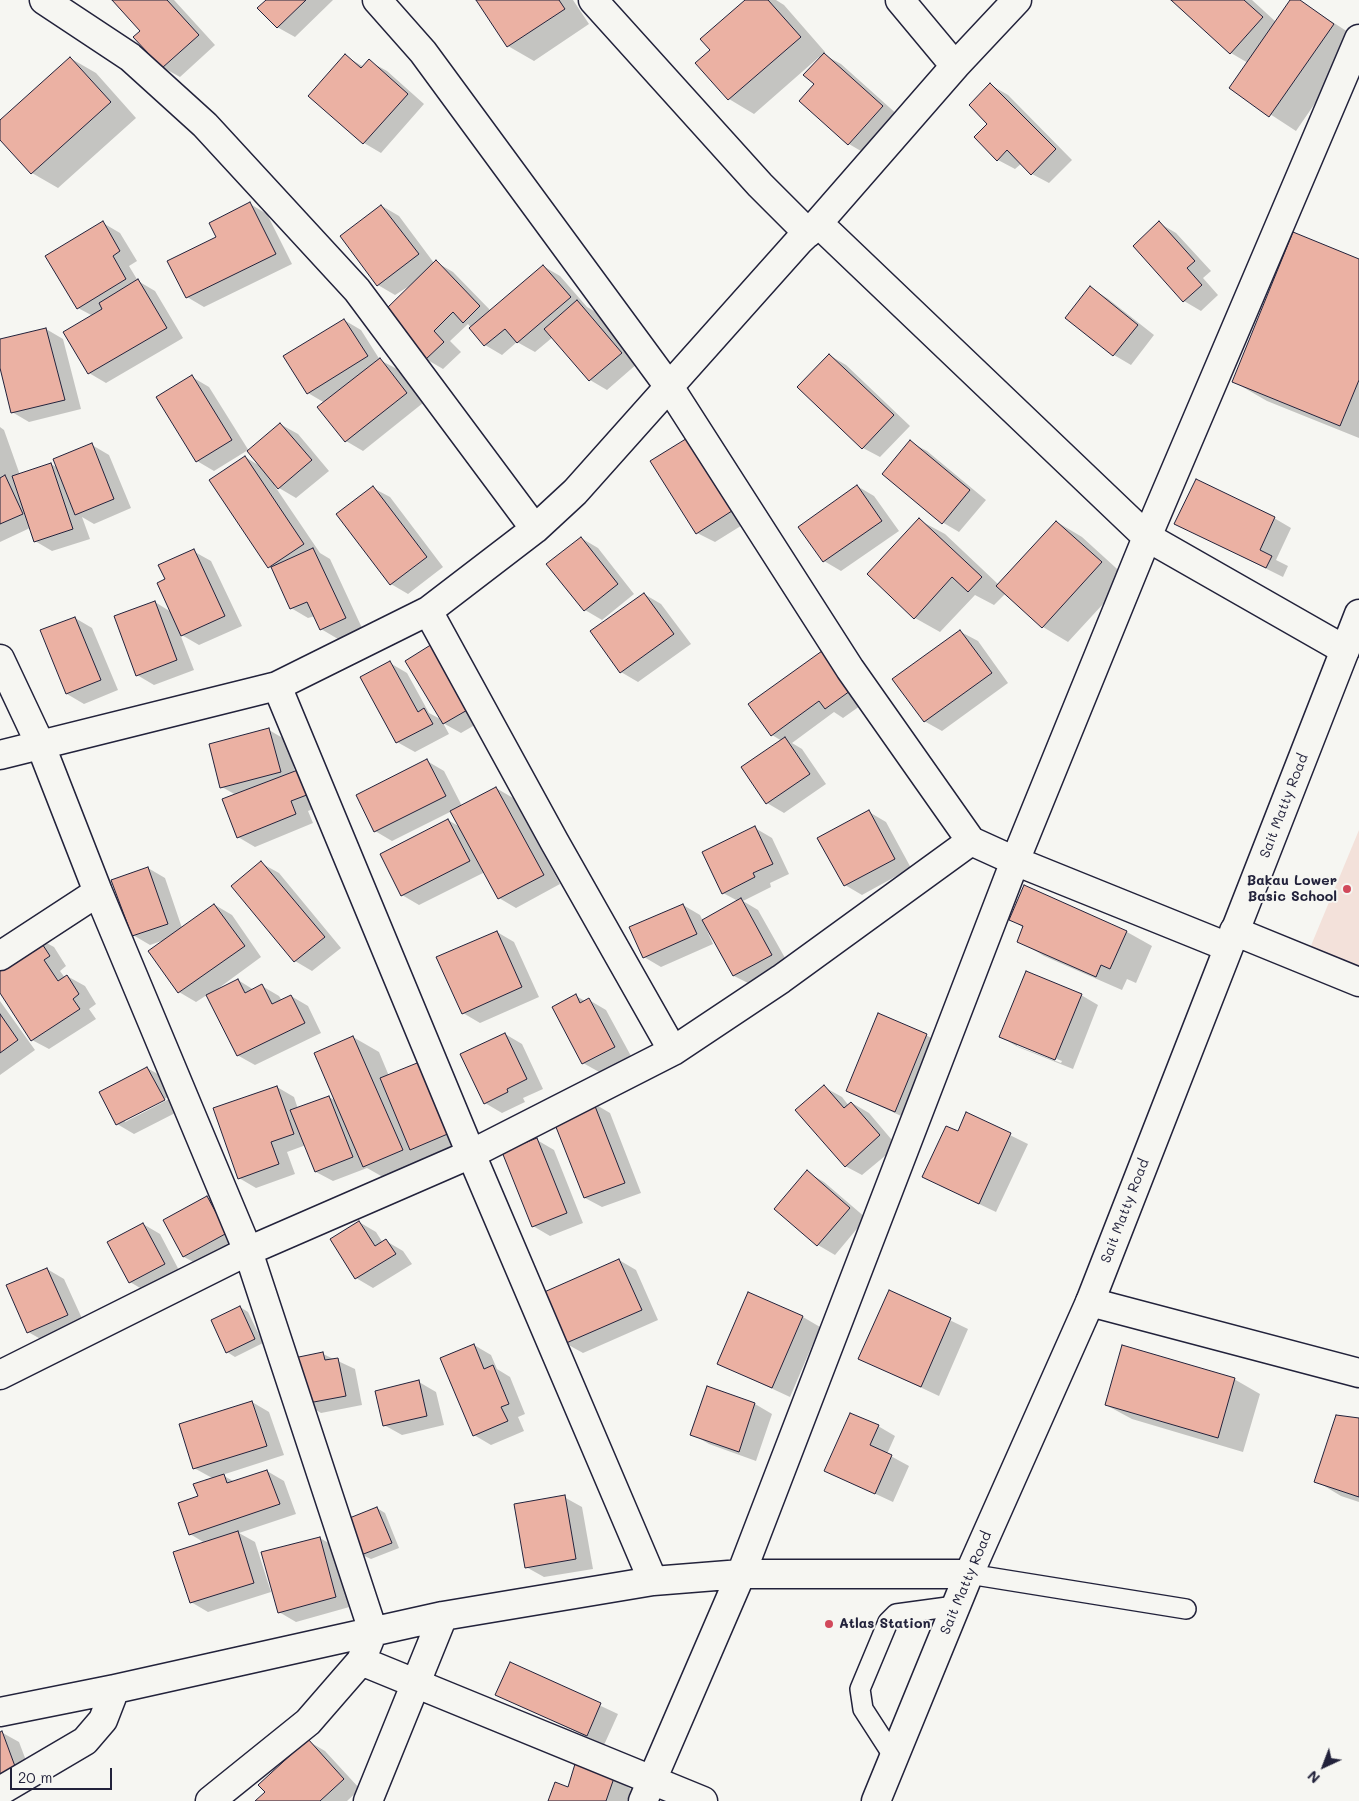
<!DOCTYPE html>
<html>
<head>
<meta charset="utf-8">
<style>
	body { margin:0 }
	#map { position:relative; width:1359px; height:1801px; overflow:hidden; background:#f6f6f2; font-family:Mali,sans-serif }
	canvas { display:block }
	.north { position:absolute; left:1299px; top:1741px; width:50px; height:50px; -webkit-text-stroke:4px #f6f6f2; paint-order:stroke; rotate:223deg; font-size:14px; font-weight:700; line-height:20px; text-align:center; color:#22223b }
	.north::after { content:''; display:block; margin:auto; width:18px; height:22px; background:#22223b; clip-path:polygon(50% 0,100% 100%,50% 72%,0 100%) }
	.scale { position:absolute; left:10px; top:1768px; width:102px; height:22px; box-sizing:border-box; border:2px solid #22223b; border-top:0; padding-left:6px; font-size:15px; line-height:18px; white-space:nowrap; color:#22223b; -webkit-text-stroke:4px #f6f6f2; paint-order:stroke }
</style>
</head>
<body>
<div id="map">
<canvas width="1359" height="1801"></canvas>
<div class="north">N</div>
<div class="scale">20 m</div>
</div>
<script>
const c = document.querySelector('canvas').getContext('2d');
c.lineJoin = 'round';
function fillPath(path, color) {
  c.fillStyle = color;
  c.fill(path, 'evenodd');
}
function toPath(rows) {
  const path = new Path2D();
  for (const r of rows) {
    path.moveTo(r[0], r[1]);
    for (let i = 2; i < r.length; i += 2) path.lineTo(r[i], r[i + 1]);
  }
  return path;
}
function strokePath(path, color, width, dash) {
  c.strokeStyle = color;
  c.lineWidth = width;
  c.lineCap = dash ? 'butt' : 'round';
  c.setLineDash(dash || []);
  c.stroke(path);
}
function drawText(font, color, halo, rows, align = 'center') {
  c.font = font + ' Mali,sans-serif';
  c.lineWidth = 4;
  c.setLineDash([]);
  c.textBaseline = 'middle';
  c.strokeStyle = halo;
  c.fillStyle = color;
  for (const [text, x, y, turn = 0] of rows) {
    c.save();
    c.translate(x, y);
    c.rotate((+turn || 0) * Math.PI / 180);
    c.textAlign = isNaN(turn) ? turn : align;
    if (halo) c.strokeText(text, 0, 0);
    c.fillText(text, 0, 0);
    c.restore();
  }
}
fillPath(toPath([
	[1359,830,1359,968,1310,948]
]), '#f3e1da');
fillPath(toPath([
	[113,0,174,0,215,45,180,77,162,67,142,31],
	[267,0,333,0,295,37,277,27],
	[478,0,573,0,589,24,534,61,508,46],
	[746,0,776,0,784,5,825,52,823,54,841,64,899,116,866,154,849,144,815,84,819,57,754,114,729,99],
	[1172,0,1252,0,1276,22,1291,0,1298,0,1359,39,1296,131,1230,88,1248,63,1231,53],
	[345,56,364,67,369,61,387,71,424,104,381,153,364,143,310,95],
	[70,58,96,73,136,118,58,188,32,173,0,138,0,121],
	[991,85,1008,95,1072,160,1049,183,1032,174,1022,163,1015,169,998,160,989,124],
	[250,204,267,214,292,264,204,307,187,297],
	[382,206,399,216,434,263,436,262,453,272,491,311,543,266,560,276,587,307,594,311,638,363,607,390,590,380,553,337,535,352,517,342,502,355,485,345,468,324,450,341,461,352,443,369,426,359,382,314,414,283,395,295,378,285],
	[103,223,120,233,137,261,129,266,138,281,155,291,183,338,106,383,89,373,93,316,78,308],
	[1159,223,1176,233,1211,271,1203,278,1218,295,1201,311,1184,301],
	[1359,260,1359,438,1267,401,1234,382],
	[1090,288,1107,298,1154,335,1131,365,1114,355],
	[344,320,361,330,380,360,397,369,423,403,363,451,346,441,325,403,308,393],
	[46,329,63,339,81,409,29,422,12,412,0,363,0,340],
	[829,355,846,365,910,426,880,457,863,448],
	[192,377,209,387,249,451,280,424,298,434,329,471,296,498,274,485,320,553,330,559,362,628,338,639,321,629,315,616,308,618,291,608,273,569,269,567,245,457,260,466,248,450,214,471,197,461],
	[0,427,4,430,20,475,51,464,58,468,92,445,109,455,131,508,94,524,82,517,90,539,52,551,35,541,30,528,0,542],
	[910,442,927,451,986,500,959,532,942,522],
	[652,462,752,519,715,542,697,533],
	[857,486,874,496,899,531,841,571,824,561],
	[373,488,390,497,443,567,408,594,391,584],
	[1274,518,1291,528,1276,560,1288,566,1283,577,1176,524],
	[919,520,945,534,999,585,1057,522,1082,537,1127,578,1068,642,1043,627,1006,593,994,605,975,595,940,632,915,618],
	[581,538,598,548,634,594,602,620,585,610],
	[193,551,211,561,242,626,199,645,180,634,194,670,154,685,137,675,155,602,171,612,166,580],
	[644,594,661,604,691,644,638,682,621,672,591,631],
	[75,618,92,628,118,690,84,704,67,694],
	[961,632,978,641,1008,683,942,731,924,721],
	[822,653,867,701,843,718,834,712,792,743,802,749,826,784,784,813,767,803,782,741,772,735],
	[407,661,492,715,461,733,443,723,449,734,415,752,397,742,390,663,407,673,429,713,442,720],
	[269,730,286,740,295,772,329,802,308,811,313,823,255,847,238,837,236,795,222,787],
	[427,761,444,771,462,806,496,788,513,798,560,884,516,908,499,898,485,872,419,905,402,895,448,820,460,827,452,811,392,841,375,831],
	[869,812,886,822,911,868,862,895,845,885],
	[755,828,772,838,789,874,770,883,771,887,743,901,758,910,789,965,752,985,734,976,708,929,707,930,713,944,661,967,644,957,683,905,700,915,703,921,738,901,723,893],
	[261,863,279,873,341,948,312,971,295,961,233,886],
	[148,868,165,878,182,928,215,905,232,915,261,957,212,993,238,980,254,990,262,986,279,996,282,1001,291,996,308,1006,321,1033,255,1065,237,1055,207,995,196,1002,179,992,150,951,164,940,150,945,133,935],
	[1011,920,1127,932,1152,946,1136,983,1127,979,1122,990,1044,956,1019,941,1024,928],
	[497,932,514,942,539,997,480,1023,463,1013],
	[37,938,54,947,66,966,60,971,65,978,67,976,85,986,96,1004,89,1009,96,1019,49,1049,32,1040,0,991],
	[1081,995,1098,1005,1073,1069,1018,1047,1001,1037],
	[1017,1043,1062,1061,1061,1063,1017,1046],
	[576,996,585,1001,589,1000,606,1010,631,1056,601,1073,583,1063],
	[0,1001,35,1050,0,1075],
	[505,1034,522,1044,543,1089,523,1098,525,1102,502,1113,485,1103],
	[926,1035,943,1045,912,1121,847,1091],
	[353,1037,379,1052,389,1076,474,1140,428,1159,424,1157,428,1165,390,1181,367,1168,333,1181,316,1172,306,1145,287,1152,295,1174,256,1188,239,1178,277,1087,294,1097,298,1109,329,1097,336,1101],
	[147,1068,165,1078,181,1110,134,1134,117,1124],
	[170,1096,171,1098,125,1122,125,1119],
	[824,1087,842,1097,849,1106,852,1103,869,1113,897,1146,862,1175,845,1166],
	[593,1103,610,1113,641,1193,602,1207,585,1198],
	[967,1114,1028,1144,996,1212,941,1186],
	[537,1140,554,1150,583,1223,550,1236,533,1226],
	[807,1172,824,1182,866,1218,835,1255,818,1245],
	[207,1198,224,1207,244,1243,201,1266,184,1257,164,1221],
	[359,1222,376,1232,383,1243,386,1241,403,1251,412,1264,373,1288,356,1278],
	[143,1224,160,1234,181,1274,147,1292,130,1282],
	[619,1260,636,1270,658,1320,583,1353,565,1343],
	[47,1269,64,1279,85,1325,46,1342,28,1332],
	[890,1291,968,1329,939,1396,860,1359],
	[240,1307,248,1312,263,1343,235,1357,227,1352],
	[803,1317,820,1327,790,1397,719,1364],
	[474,1345,491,1355,497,1369,510,1377,525,1414,518,1417,524,1431,491,1445,474,1435],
	[323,1354,355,1369,362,1405,321,1413,304,1403],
	[1234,1379,1260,1394,1243,1452,1132,1419,1106,1405],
	[419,1382,436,1392,444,1425,402,1435,384,1425],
	[708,1388,755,1404,772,1414,756,1461,709,1444,692,1434],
	[252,1402,269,1412,284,1455,222,1475,235,1482,267,1471,284,1481,296,1514,239,1533,255,1542,271,1592,208,1612,191,1602,205,1543,190,1534,199,1497,214,1479,194,1468],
	[1359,1419,1359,1502,1341,1496,1316,1481],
	[878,1426,895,1436,887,1454,909,1466,893,1502,826,1471],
	[564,1497,582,1507,593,1569,544,1577,526,1567],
	[377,1508,385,1513,399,1548,371,1559,362,1555,348,1520],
	[320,1538,337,1548,353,1606,296,1622,279,1612],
	[511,1664,618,1714,604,1745,497,1694],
	[1,1732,19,1742,33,1779,0,1791],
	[308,1741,325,1751,360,1789,347,1801,257,1801],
	[576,1766,614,1779,631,1789,627,1801,550,1801,568,1788]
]), '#0003');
const building = toPath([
	[112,0,167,0,199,35,162,68,133,37,140,31,112,0],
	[266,0,306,0,277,28,257,8,266,0],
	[476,0,559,0,565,9,507,47,476,0],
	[745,0,768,0,801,37,728,100,695,63,710,50,700,39,745,0],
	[1171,0,1244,0,1263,17,1230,54,1171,0],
	[1290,0,1300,0,1334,24,1269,117,1229,88,1290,0],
	[824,53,883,106,848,145,799,101,814,84,803,75,824,53],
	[345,54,361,68,369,59,408,94,363,144,308,96,345,54],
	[70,57,111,102,31,174,0,140,0,120,70,57],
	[990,83,1056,149,1031,175,1007,150,997,161,974,137,987,124,969,105,990,83],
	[250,202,276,254,186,298,167,261,216,237,209,223,250,202],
	[381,205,419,254,377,286,340,236,381,205],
	[103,221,120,251,113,256,126,279,77,309,45,256,103,221],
	[1159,221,1195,261,1187,268,1202,285,1183,302,1133,246,1159,221],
	[1293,232,1359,259,1359,380,1340,426,1232,382,1293,232],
	[436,260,480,306,463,323,453,312,434,331,444,342,425,360,381,314,436,260],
	[543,265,571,297,517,343,505,329,484,346,469,328,543,265],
	[138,279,167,328,88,374,63,332,102,309,99,303,138,279],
	[1090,286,1138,325,1113,356,1065,318,1090,286],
	[577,300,622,353,589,381,544,329,577,300],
	[344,319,368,356,307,394,283,356,344,319],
	[46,328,65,400,11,413,0,368,0,339,46,328],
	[829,354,894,415,862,449,797,387,829,354],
	[380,358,407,393,345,442,317,407,380,358],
	[192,375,232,440,196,462,156,397,192,375],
	[280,423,312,460,278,489,247,451,280,423],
	[689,437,735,509,696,534,650,461,689,437],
	[910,440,970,490,942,524,882,474,910,440],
	[92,443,114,499,75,515,53,459,92,443],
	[245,456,304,544,268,568,209,480,245,456],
	[51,463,73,529,34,542,12,476,51,463],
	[5,475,23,514,0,524,0,478,5,475],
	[1196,479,1275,517,1260,550,1272,556,1266,568,1174,524,1196,479],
	[857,485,882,521,823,562,798,527,857,485],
	[373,486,427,557,390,585,336,514,373,486],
	[919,518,982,577,968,592,952,577,914,619,867,574,919,518],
	[1056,521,1102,562,1042,628,996,586,1056,521],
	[581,537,618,584,584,611,546,564,581,537],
	[313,548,346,618,320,630,307,602,290,609,271,567,313,548],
	[194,549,225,616,181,636,157,583,165,579,158,565,194,549],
	[644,593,674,634,620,673,590,631,644,593],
	[155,601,177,660,136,676,114,616,155,601],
	[75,617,101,680,66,694,40,630,75,617],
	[960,630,992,673,924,722,892,679,960,630],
	[437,641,476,705,443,724,405,661,437,641],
	[822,651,850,691,825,709,819,701,771,736,748,704,822,651],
	[390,661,418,712,424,708,433,724,396,743,360,677,390,661],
	[269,728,281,772,220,788,209,744,269,728],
	[785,737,810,774,766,804,741,767,785,737],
	[427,759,446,796,374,832,356,795,427,759],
	[303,768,312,793,291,801,296,814,237,838,222,799,303,768],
	[496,787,544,875,498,899,450,811,496,787],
	[869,810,895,859,844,886,817,838,869,810],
	[448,819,470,861,401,896,380,854,448,819],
	[755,826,773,864,753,873,755,877,722,894,702,852,755,826],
	[261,861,325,937,294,962,231,886,261,861],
	[148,867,168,924,132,936,111,880,148,867],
	[1024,885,1127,931,1110,969,1101,965,1096,977,1017,942,1023,926,1009,920,1024,885],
	[741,898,772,955,733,976,702,920,741,898],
	[214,904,245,946,178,993,148,951,214,904],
	[683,904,697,934,643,958,629,927,683,904],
	[497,931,522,987,462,1014,436,957,497,931],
	[37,936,50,956,44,960,58,981,67,975,79,994,73,999,80,1009,31,1041,0,993,0,959,37,936],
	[1026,971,1082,994,1055,1060,999,1037,1026,971],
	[238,979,245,993,262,984,272,1004,291,995,305,1023,237,1056,206,995,238,979],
	[576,994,580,1003,589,998,615,1047,582,1064,552,1007,576,994],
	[878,1013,927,1034,895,1112,846,1091,878,1013],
	[0,1014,18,1040,0,1053,0,1014],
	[505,1033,527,1079,507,1089,508,1092,484,1104,460,1054,505,1033],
	[353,1036,403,1150,363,1167,314,1053,353,1036],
	[427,1059,457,1130,410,1150,380,1078,427,1059],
	[147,1067,165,1100,116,1125,99,1092,147,1067],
	[824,1085,844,1108,851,1102,880,1135,845,1167,795,1110,824,1085],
	[277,1086,294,1134,271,1142,279,1164,238,1179,213,1108,277,1086],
	[329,1096,353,1157,315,1172,290,1110,329,1096],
	[593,1101,625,1183,584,1198,552,1117,593,1101],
	[966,1112,1011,1133,979,1204,922,1177,946,1126,958,1131,966,1112],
	[537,1138,567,1213,532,1227,502,1152,537,1138],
	[807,1170,850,1208,817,1246,774,1209,807,1170],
	[207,1196,227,1233,183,1257,163,1220,207,1196],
	[359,1221,375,1246,386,1239,396,1254,355,1279,330,1239,359,1221],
	[143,1223,165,1264,129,1283,107,1242,143,1223],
	[619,1259,642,1310,564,1344,542,1293,619,1259],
	[47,1268,68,1315,27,1333,6,1285,47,1268],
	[889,1290,951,1318,921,1387,858,1359,889,1290],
	[748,1292,803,1316,772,1388,717,1364,748,1292],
	[240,1306,255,1339,226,1353,211,1320,240,1306],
	[474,1344,484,1369,493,1365,509,1404,501,1407,508,1421,473,1436,440,1358,474,1344],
	[1122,1345,1235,1378,1218,1438,1105,1405,1122,1345],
	[323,1352,325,1360,338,1358,346,1396,303,1404,294,1358,323,1352],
	[419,1380,427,1416,383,1426,375,1391,419,1380],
	[707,1386,755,1403,739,1452,690,1435,707,1386],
	[252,1401,267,1446,193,1469,179,1424,252,1401],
	[850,1413,879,1425,870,1445,892,1455,875,1494,824,1471,850,1413],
	[1336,1415,1359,1418,1359,1497,1314,1482,1336,1415],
	[267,1470,280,1504,189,1535,178,1503,198,1496,193,1484,224,1474,227,1483,267,1470],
	[565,1495,576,1559,525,1568,514,1504,565,1495],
	[377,1507,392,1543,361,1555,347,1519,377,1507],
	[238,1531,254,1583,190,1603,173,1552,238,1531],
	[320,1537,336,1597,278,1613,261,1552,320,1537],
	[510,1662,601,1703,587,1736,495,1695,510,1662],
	[2,1731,16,1769,0,1775,0,1732,2,1731],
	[308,1739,344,1779,320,1801,255,1801,265,1792,258,1785,308,1739],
	[575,1764,614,1778,606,1801,548,1801,555,1782,568,1787,575,1764]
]);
fillPath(building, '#ebb1a3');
strokePath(building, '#22223b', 1);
const service = toPath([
	[969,1574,1186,1609],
	[894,1757,863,1709,860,1689,888,1622,896,1614,955,1606]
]);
const minor = toPath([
	[44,0,130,57,205,125,357,290,535,529],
	[377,0,423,52,670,388,850,669,971,841,1015,861,1228,947],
	[593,0,760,185,808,233],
	[900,0,955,66],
	[818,223,1147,537,1345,650],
	[428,611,554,841,673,1051],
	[0,659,41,746,98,892,248,1251,373,1631,361,1661,308,1722,210,1801],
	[277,686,471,1154,653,1581],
	[0,755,277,686,428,611,535,529,575,492,800,240,818,223,955,66,1017,0],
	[1234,931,1359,982],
	[0,956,98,892],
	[1090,1302,1359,1373],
	[0,1375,248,1251,471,1154,673,1051,781,979,971,841],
	[361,1661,703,1801],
	[0,1712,115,1689,443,1616,653,1581,741,1574,969,1574],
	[0,1791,85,1741,103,1720,115,1689],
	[368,1801,443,1616],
	[643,1801,741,1574,1015,861,1147,537,1359,39]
]);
const tertiary = toPath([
	[876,1801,969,1574,1090,1302,1359,614]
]);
strokePath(service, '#22223b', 22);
strokePath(minor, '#22223b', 31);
strokePath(tertiary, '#22223b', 31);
strokePath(service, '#f6f6f2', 19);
strokePath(minor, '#f6f6f2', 28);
strokePath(tertiary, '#f6f6f2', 28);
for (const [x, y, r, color] of [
	[1347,889,5,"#d1495b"],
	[829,1624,5,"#d1495b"]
]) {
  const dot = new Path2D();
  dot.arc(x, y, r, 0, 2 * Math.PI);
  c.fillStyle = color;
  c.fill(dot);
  strokePath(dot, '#f6f6f2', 2);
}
drawText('14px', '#22223b', '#f6f6f2', [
	["Sait Matty Road",1284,806,-69],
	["Sait Matty Road",1125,1211,-69],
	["Sait Matty Road",966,1583,-67]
]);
drawText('bold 14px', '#22223b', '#f6f6f2', [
	["Bakau Lower",1337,881],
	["Basic School",1337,897],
	["Atlas Station",839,1624,"left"]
], 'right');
</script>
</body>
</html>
